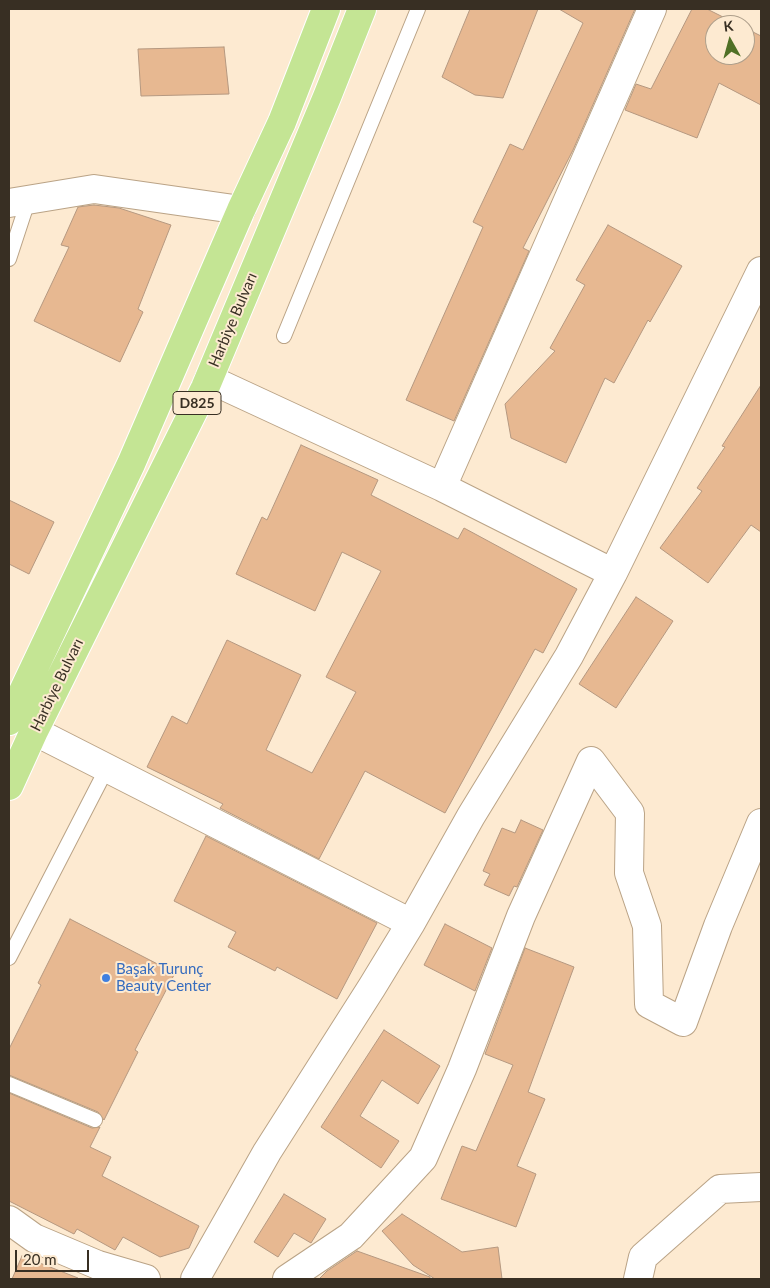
<!DOCTYPE html>
<html>
<head>
<meta charset="utf-8">
<style>
	body { margin:0 }
	#map { position:relative; width:770px; height:1288px; overflow:hidden; background:#fdead1; font-family:Lato,sans-serif }
	canvas { display:block }
	.frame { position:absolute; inset:0; border:10px solid #382f23; pointer-events:none }
	.north { position:absolute; left:705px; top:15px; width:50px; height:50px; box-sizing:border-box; background:#fdead1; border:1px solid #ae9f8b; border-radius:50%; rotate:353deg; font-size:14px; font-weight:700; line-height:20px; text-align:center; color:#382f23 }
	.north::after { content:''; display:block; margin:auto; width:18px; height:22px; background:#507026; clip-path:polygon(50% 0,100% 100%,50% 72%,0 100%) }
	.scale { position:absolute; left:15px; top:1250px; width:74px; height:22px; box-sizing:border-box; border:2px solid #382f23; border-top:0; padding-left:6px; font-size:15px; line-height:18px; white-space:nowrap; color:#382f23; -webkit-text-stroke:4px #fdead1; paint-order:stroke }
</style>
</head>
<body>
<div id="map">
<canvas width="770" height="1288"></canvas>
<div class="frame"></div>
<div class="north">K</div>
<div class="scale">20 m</div>
</div>
<script>
const c = document.querySelector('canvas').getContext('2d');
c.lineJoin = 'round';
function fillPath(path, color) {
  c.fillStyle = color;
  c.fill(path, 'evenodd');
}
function toPath(rows) {
  const path = new Path2D();
  for (const r of rows) {
    path.moveTo(r[0], r[1]);
    for (let i = 2; i < r.length; i += 2) path.lineTo(r[i], r[i + 1]);
  }
  return path;
}
function strokePath(path, color, width, dash) {
  c.strokeStyle = color;
  c.lineWidth = width;
  c.lineCap = dash ? 'butt' : 'round';
  c.setLineDash(dash || []);
  c.stroke(path);
}
function drawText(font, color, halo, rows, align = 'center') {
  c.font = font + ' Lato,sans-serif';
  c.lineWidth = 4;
  c.setLineDash([]);
  c.textBaseline = 'middle';
  c.strokeStyle = halo;
  c.fillStyle = color;
  for (const [text, x, y, turn = 0] of rows) {
    c.save();
    c.translate(x, y);
    c.rotate((+turn || 0) * Math.PI / 180);
    c.textAlign = isNaN(turn) ? turn : align;
    if (halo) c.strokeText(text, 0, 0);
    c.fillText(text, 0, 0);
    c.restore();
  }
}
const building = toPath([
	[470,9,538,9,503,98,475,95,442,77,470,9],
	[559,9,635,9,573,150,523,248,529,251,454,421,406,400,483,227,473,222,510,144,523,150,583,23,559,9],
	[692,9,707,9,739,25,715,25,715,55,745,55,745,28,761,36,761,105,719,83,697,138,625,110,636,84,651,89,692,9],
	[224,47,229,94,141,96,138,49,224,47],
	[94,205,119,208,171,225,138,309,143,312,120,362,34,321,69,247,61,245,78,207,94,205],
	[608,225,682,266,650,322,648,320,614,383,605,378,566,463,511,438,505,404,555,351,550,348,585,285,576,280,608,225],
	[761,385,761,532,751,525,708,583,660,548,702,491,697,488,725,447,722,446,761,385],
	[301,445,378,480,371,495,458,539,464,528,577,589,543,653,535,649,445,813,365,771,319,859,220,808,223,804,147,767,172,716,187,724,227,640,301,675,266,750,312,773,356,692,326,677,381,571,342,552,315,611,236,574,262,517,267,520,301,445],
	[9,500,54,522,29,574,9,564,9,500],
	[636,597,673,621,616,708,579,684,636,597],
	[521,820,543,830,517,887,514,886,509,896,484,885,490,874,483,871,502,828,515,833,521,820],
	[206,836,377,923,337,999,277,967,275,971,228,947,236,932,174,901,206,836],
	[70,919,175,973,135,1050,138,1052,104,1120,98,1112,9,1075,9,1049,41,985,38,983,70,919],
	[445,924,492,948,475,991,424,965,445,924],
	[525,948,574,967,528,1092,545,1099,517,1166,536,1174,516,1227,441,1199,462,1146,476,1151,513,1065,485,1054,525,948],
	[384,1030,440,1066,418,1104,382,1080,360,1116,399,1141,381,1168,321,1127,384,1030],
	[9,1093,92,1128,100,1127,90,1147,111,1157,102,1176,199,1226,189,1248,160,1257,123,1237,115,1250,77,1229,74,1234,9,1201,9,1093],
	[284,1194,326,1219,311,1243,294,1233,278,1257,254,1242,284,1194],
	[402,1214,462,1252,498,1247,502,1279,435,1279,413,1265,382,1231,402,1214],
	[357,1251,430,1277,430,1279,319,1279,327,1271,357,1251],
	[22,1256,78,1278,77,1279,12,1279,22,1256]
]);
fillPath(building, '#e7b891');
strokePath(building, '#b59880', 1);
const lane = toPath([
	[9,259,28,201],
	[284,336,418,9],
	[9,958,107,768],
	[9,1084,95,1120]
]);
const street = toPath([
	[9,203,94,189,241,210],
	[442,487,652,9],
	[613,573,761,271],
	[34,731,411,923],
	[9,1220,34,1238,98,1265,146,1279],
	[195,1279,267,1152,372,987,411,923,471,816,569,656,613,573,442,487,209,379],
	[287,1279,351,1236,423,1158,462,1069,521,916,591,761,630,813,629,873,647,926,649,1004,683,1022,718,926,761,823],
	[638,1279,643,1257,720,1189,761,1187]
]);
const primary = toPath([
	[9,721,131,464,241,210,282,122,326,9],
	[9,786,34,731,205,388,327,97,362,9]
]);
strokePath(lane, '#baa386', 16);
strokePath(street, '#baa386', 30);
strokePath(primary, '#fff', 30);
strokePath(lane, '#fff', 14);
strokePath(street, '#fff', 28);
strokePath(primary, '#c4e594', 28);
for (const [x, y, r, color] of [
	[106,978,5,"#3f7fe0"]
]) {
  const dot = new Path2D();
  dot.arc(x, y, r, 0, 2 * Math.PI);
  c.fillStyle = color;
  c.fill(dot);
  strokePath(dot, '#fdead1', 2);
}
for (const [x, y, w] of [
	[197,403,48]
]) {
  const box = new Path2D();
  box.roundRect(x - w / 2, y - 11.5, w, 23, 4);
  c.fillStyle = '#fdead1';
  c.fill(box);
  strokePath(box, '#382f23', 1);
}
drawText('bold 14px', '#382f23', null, [
	["D825",197,403]
]);
drawText('15px', '#382f23', '#fdead1', [
	["Harbiye Bulvarı",233,320,-67],
	["Harbiye Bulvarı",57,685,-64]
]);
drawText('15px', '#366cbe', '#fdead1', [
	["Başak Turunç",116,969],
	["Beauty Center",116,986]
], 'left');
</script>
</body>
</html>
